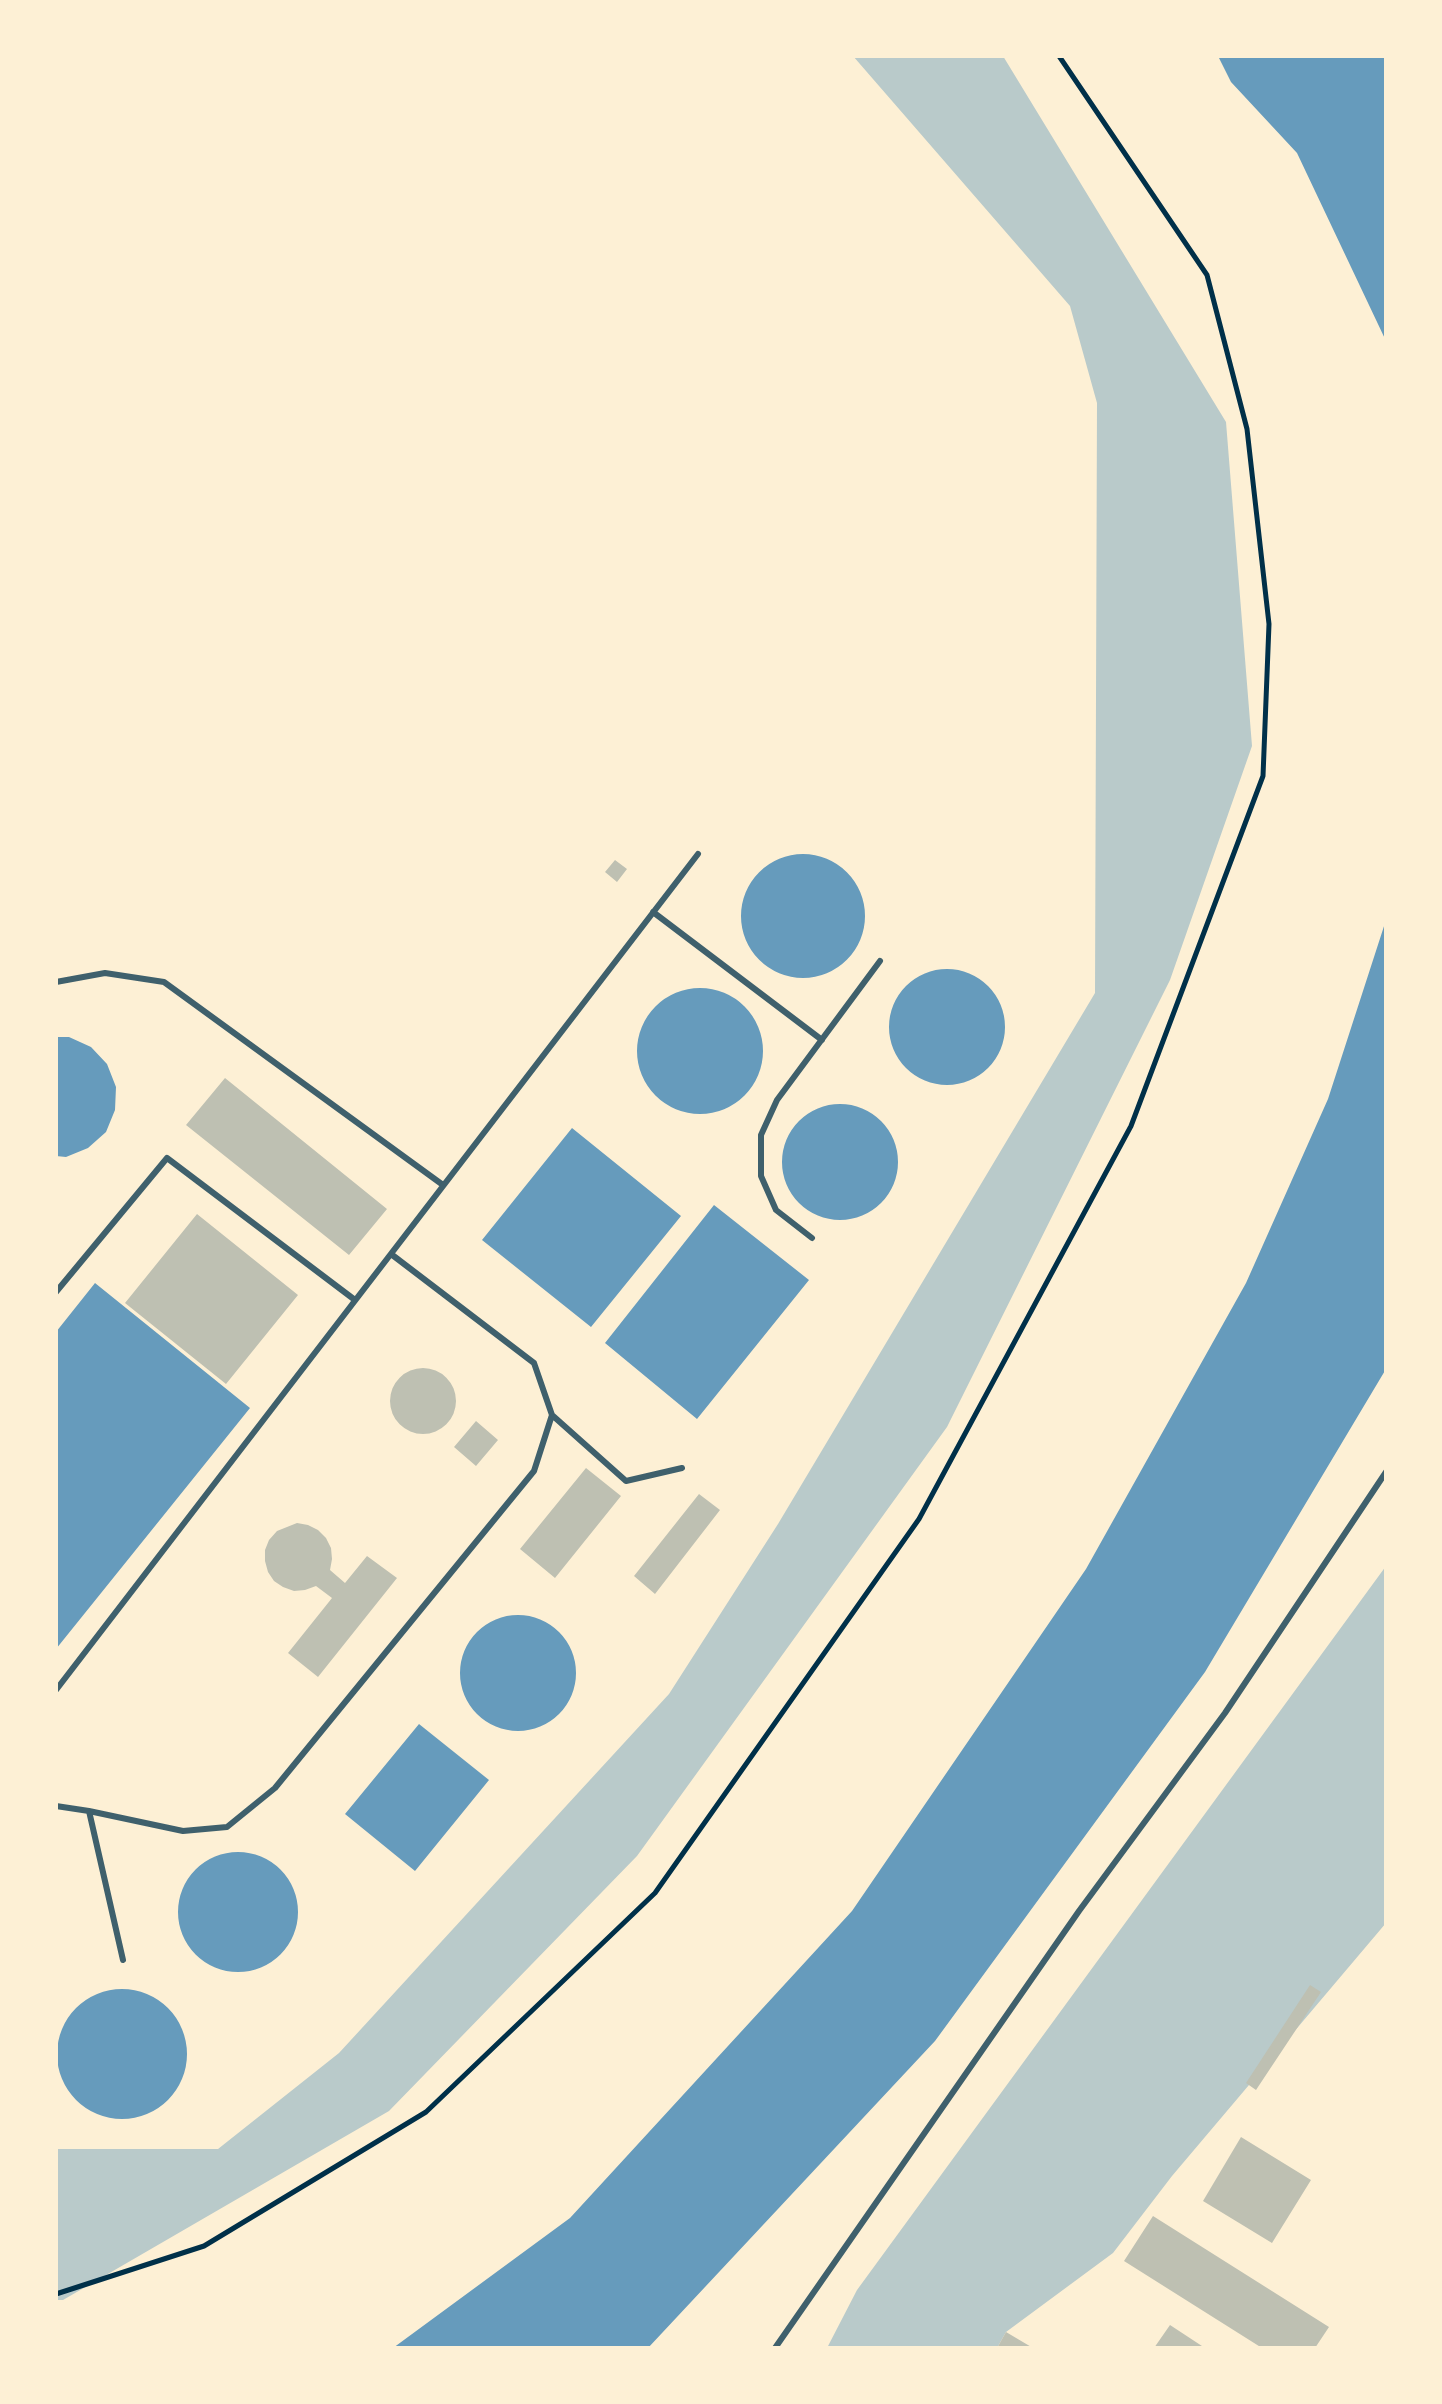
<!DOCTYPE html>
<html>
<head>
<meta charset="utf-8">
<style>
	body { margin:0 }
	#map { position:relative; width:1442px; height:2404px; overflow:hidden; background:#fdf0d5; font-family:"Nunito Sans",sans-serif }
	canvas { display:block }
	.frame { position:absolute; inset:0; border:58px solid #fdf0d5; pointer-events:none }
</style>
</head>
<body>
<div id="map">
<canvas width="1442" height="2404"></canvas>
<div class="frame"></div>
</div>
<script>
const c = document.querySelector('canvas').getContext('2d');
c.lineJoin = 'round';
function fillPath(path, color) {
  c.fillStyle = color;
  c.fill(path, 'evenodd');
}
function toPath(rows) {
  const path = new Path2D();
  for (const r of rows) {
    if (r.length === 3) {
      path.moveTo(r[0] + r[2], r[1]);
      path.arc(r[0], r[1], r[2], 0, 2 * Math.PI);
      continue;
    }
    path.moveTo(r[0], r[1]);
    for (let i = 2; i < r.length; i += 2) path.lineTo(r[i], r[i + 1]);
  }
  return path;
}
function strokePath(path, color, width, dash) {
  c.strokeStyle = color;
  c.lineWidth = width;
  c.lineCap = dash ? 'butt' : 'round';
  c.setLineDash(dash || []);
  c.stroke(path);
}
fillPath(toPath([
	[853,56,1003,56,1226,422,1252,746,1170,980,947,1427,637,1856,389,2111,63,2300,56,2300,56,2149,218,2149,339,2053,669,1694,778,1524,1095,993,1097,403,1070,306],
	[1386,1566,1386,1923,1172,2176,1113,2253,1006,2332,997,2348,827,2348,857,2290]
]), '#b9caca');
fillPath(toPath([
	[1218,56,1386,56,1386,341,1297,153,1231,82],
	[803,916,62],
	[1386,920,1386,1369,1205,1672,935,2041,648,2348,393,2348,570,2218,852,1911,1086,1569,1246,1283,1328,1099],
	[947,1027,58],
	[700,1051,63],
	[56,1037,69,1037,91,1047,107,1064,116,1087,115,1110,106,1132,88,1148,66,1157,56,1156],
	[840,1162,58],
	[572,1128,681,1216,591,1327,482,1240],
	[714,1205,809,1280,697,1419,605,1343],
	[95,1283,250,1408,56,1649,56,1332],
	[518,1673,58],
	[419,1724,489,1780,415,1871,345,1814],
	[238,1912,60],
	[122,2054,65]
]), '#669bbc');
fillPath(toPath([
	[615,860,627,869,617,882,605,872],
	[225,1078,387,1209,349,1255,186,1125],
	[197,1214,298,1295,226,1384,125,1303],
	[423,1401,33],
	[476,1421,498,1440,476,1466,454,1447],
	[586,1468,621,1496,555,1578,520,1549],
	[699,1494,720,1510,655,1594,634,1576],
	[297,1523,308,1525,318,1530,326,1538,331,1548,332,1559,330,1570,345,1583,367,1556,397,1578,318,1677,288,1653,332,1598,316,1586,305,1590,294,1591,283,1587,274,1581,268,1572,265,1561,265,1550,269,1540,277,1531],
	[1310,1985,1321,1992,1256,2090,1246,2083],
	[1241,2137,1311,2180,1272,2243,1203,2201],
	[1153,2216,1329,2327,1315,2348,1262,2348,1124,2261],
	[1170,2325,1205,2348,1154,2348],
	[1006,2332,1033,2348,997,2348]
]), '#bec0b2');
strokePath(toPath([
	[56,2294,204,2246,426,2112,655,1893,919,1519,1131,1126,1263,776,1269,624,1247,429,1207,275,1059,56]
]), '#003049', 5);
strokePath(toPath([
	[653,912,822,1040],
	[56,982,105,973,164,982,443,1185],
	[812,1238,776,1210,761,1176,761,1135,777,1100,880,961],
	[56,1292,167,1158,355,1300],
	[552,1415,626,1481,682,1468],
	[56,1690,698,854],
	[56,1806,89,1811,183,1831,227,1827,275,1788,534,1471,552,1415,534,1363,391,1254],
	[89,1811,123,1960],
	[775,2348,1079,1911,1225,1713,1386,1472]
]), '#3f606c', 6);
</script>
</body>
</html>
